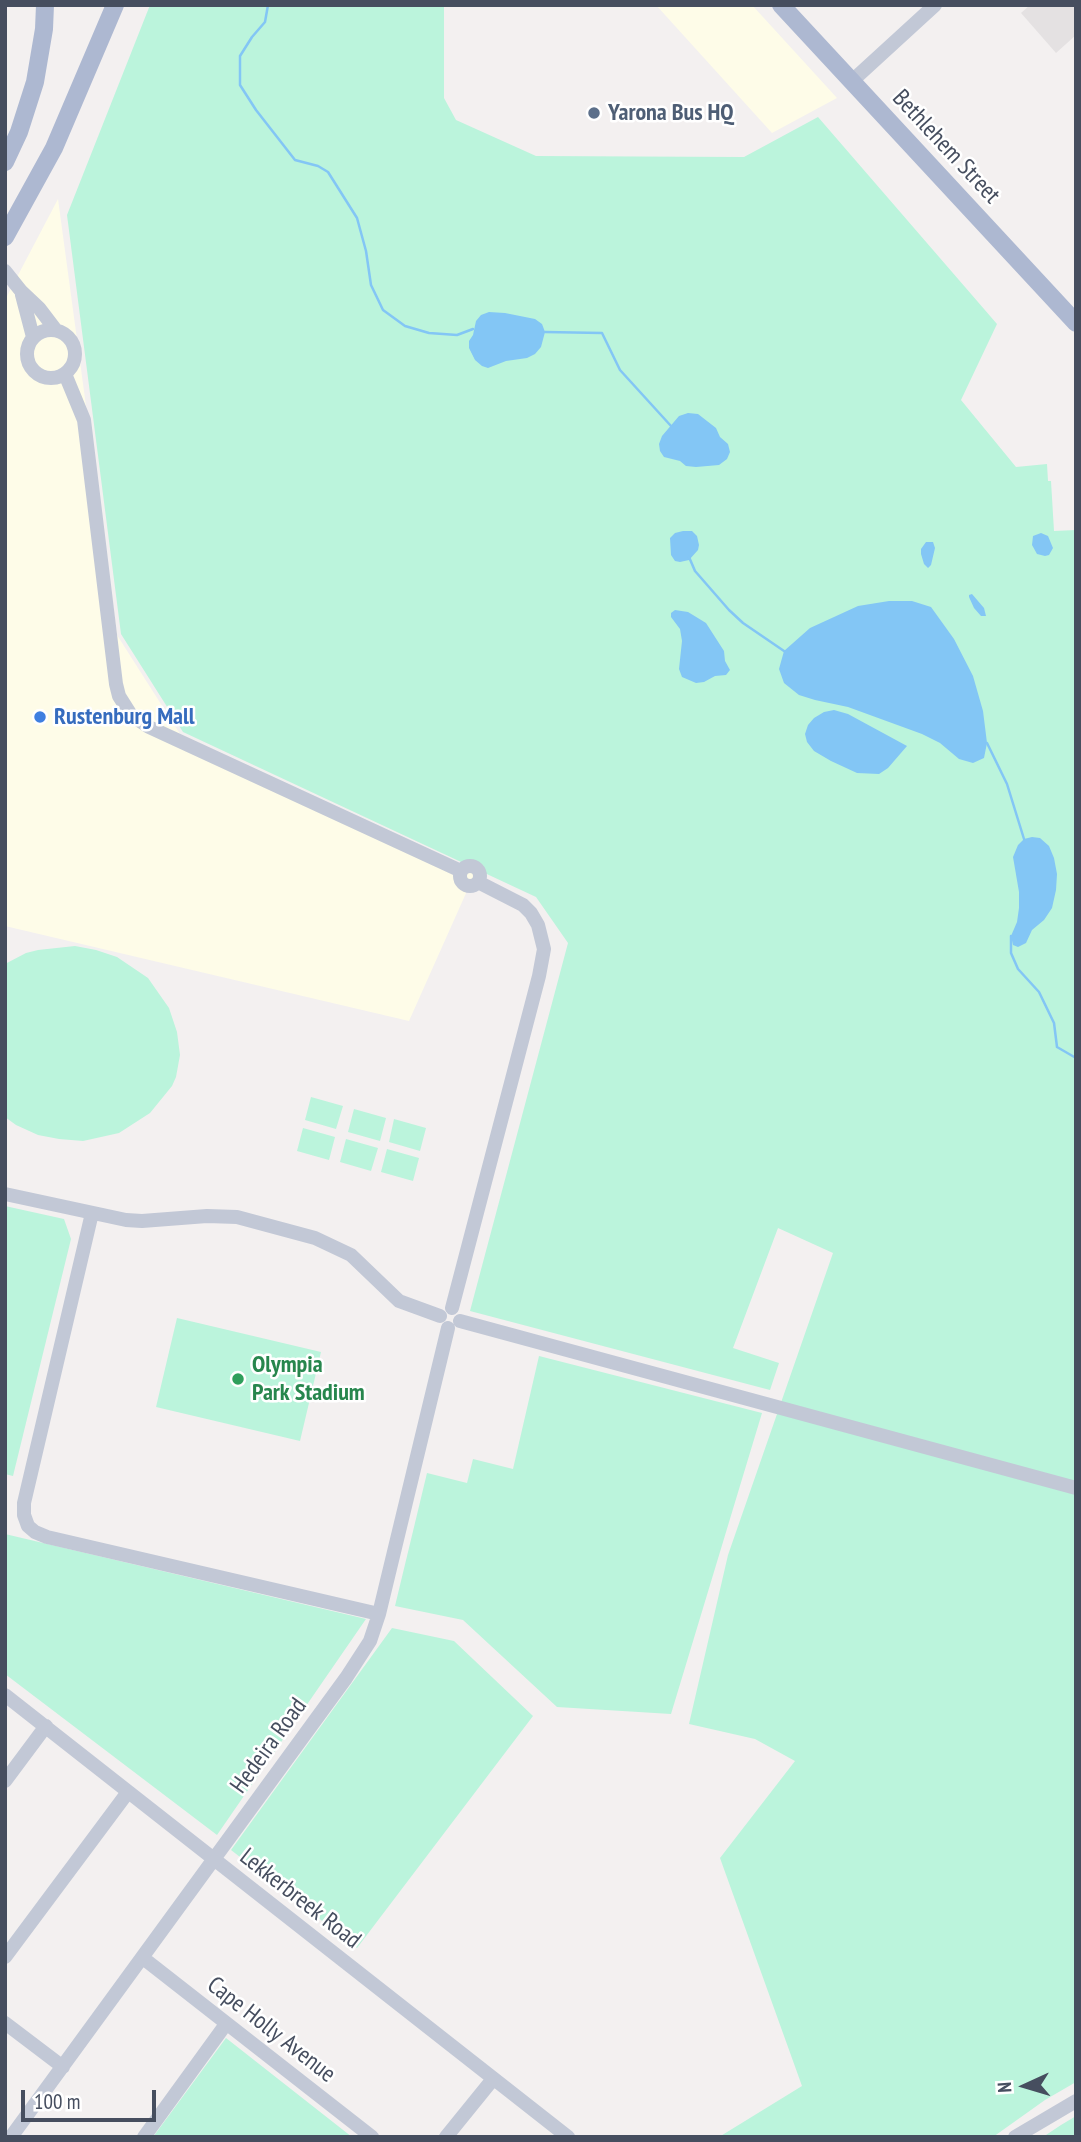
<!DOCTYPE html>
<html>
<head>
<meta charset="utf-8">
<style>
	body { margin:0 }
	#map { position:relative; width:1081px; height:2142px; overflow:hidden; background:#f3f0f0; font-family:"PT Sans Narrow",sans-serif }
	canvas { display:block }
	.frame { position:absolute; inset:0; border:7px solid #464e5f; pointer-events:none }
	.north { position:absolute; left:990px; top:2051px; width:70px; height:70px; -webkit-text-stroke:5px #fff; paint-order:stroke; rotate:266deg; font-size:19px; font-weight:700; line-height:28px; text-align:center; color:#464e5f }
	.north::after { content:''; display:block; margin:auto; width:24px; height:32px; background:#464e5f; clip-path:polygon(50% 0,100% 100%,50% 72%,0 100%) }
	.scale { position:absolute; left:21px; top:2090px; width:135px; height:32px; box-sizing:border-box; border:4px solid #464e5f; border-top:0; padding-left:9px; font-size:21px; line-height:24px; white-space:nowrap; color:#464e5f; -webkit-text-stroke:5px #fff; paint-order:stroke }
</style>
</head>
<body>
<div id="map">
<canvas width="1081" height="2142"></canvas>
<div class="frame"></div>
<div class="north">N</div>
<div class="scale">100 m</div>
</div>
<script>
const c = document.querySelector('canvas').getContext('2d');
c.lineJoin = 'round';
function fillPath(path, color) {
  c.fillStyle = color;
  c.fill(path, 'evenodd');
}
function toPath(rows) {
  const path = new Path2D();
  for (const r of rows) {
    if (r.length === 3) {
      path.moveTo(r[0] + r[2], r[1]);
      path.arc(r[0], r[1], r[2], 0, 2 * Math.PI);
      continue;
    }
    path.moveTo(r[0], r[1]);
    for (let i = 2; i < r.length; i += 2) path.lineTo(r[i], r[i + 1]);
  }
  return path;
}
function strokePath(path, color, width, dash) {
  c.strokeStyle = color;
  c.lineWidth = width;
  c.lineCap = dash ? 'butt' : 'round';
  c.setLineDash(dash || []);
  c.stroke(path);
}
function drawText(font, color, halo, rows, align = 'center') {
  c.font = font + ' "PT Sans Narrow",sans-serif';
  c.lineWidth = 5;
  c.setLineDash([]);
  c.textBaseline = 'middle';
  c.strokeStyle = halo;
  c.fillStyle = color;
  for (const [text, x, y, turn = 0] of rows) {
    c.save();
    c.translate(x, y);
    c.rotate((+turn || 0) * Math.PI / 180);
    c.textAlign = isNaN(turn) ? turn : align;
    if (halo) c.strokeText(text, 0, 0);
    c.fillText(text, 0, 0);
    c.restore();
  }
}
fillPath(toPath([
	[656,5,752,5,837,98,772,133],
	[58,199,117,635,180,734,475,873,409,1021,5,926,5,300]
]), '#fefce8');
fillPath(toPath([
	[1030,5,1076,5,1076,35,1056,53,1021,13]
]), '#e4e1e2');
fillPath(toPath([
	[150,5,444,5,444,98,456,120,536,156,744,157,818,117,997,324,961,400,1016,467,1047,464,1048,481,1051,481,1054,531,1076,530,1076,2082,1045,2100,993,2137,719,2137,802,2086,720,1858,795,1761,755,1739,689,1724,728,1555,833,1253,778,1228,733,1348,779,1363,770,1390,470,1311,568,943,536,897,183,732,121,634,67,215],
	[75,946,96,950,117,957,148,978,169,1008,177,1032,180,1055,176,1077,172,1086,150,1113,119,1133,83,1141,59,1139,38,1135,16,1125,5,1117,5,964,26,953,38,950],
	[311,1097,343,1106,336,1129,305,1120],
	[354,1109,386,1118,380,1141,348,1132],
	[394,1119,426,1128,420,1151,389,1142],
	[303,1128,335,1137,329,1160,297,1151],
	[346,1139,378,1148,371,1171,340,1162],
	[387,1149,419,1158,413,1181,381,1172],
	[5,1206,64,1219,71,1239,13,1476,5,1474],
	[177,1318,321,1352,300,1441,156,1407],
	[539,1356,762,1413,671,1714,557,1707,463,1620,395,1606,427,1473,467,1483,473,1459,513,1469],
	[5,1534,366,1619,217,1835,5,1674],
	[392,1628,454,1641,533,1716,357,1948,231,1850],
	[226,2038,352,2137,153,2137],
	[1076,2116,1076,2137,1043,2137,1061,2125]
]), '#bbf4dc');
fillPath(toPath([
	[489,312,505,313,535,319,542,324,545,332,541,347,535,354,527,358,506,361,488,368,482,366,475,360,469,348,469,341,473,335,476,321,481,315],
	[688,413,698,414,716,428,720,437,728,444,730,452,727,459,719,465,696,467,686,466,680,461,664,457,660,451,659,444,662,436,679,416],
	[683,531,692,531,697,536,699,545,698,550,689,560,680,562,675,561,671,555,670,538,675,533],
	[1041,533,1048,536,1053,548,1049,555,1045,556,1037,554,1032,545,1033,536],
	[926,542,933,542,935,548,931,565,928,568,924,564,921,554,921,549],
	[972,594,984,608,986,616,981,616,974,608,969,597,969,595],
	[889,601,912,601,931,607,954,639,973,676,983,711,987,743,984,758,973,763,959,759,940,743,922,734,848,707,815,700,799,695,784,683,779,669,784,651,810,628,858,606],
	[675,610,688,612,706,623,724,651,725,661,730,670,726,675,715,676,704,682,696,683,682,677,679,669,682,641,680,629,671,617,671,613],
	[834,710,848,714,907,746,888,768,879,774,857,773,831,761,814,751,807,742,805,734,808,725,814,718,824,712],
	[1032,837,1040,838,1049,846,1054,858,1057,874,1056,890,1052,908,1044,920,1032,930,1026,943,1018,947,1013,945,1011,936,1017,922,1019,908,1019,892,1013,857,1018,845,1024,839]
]), '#83c6f5');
strokePath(toPath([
	[268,5,265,22,252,37,240,56,240,85,256,110,295,160,318,166,328,172,357,218,366,251,371,285,383,310,405,326,429,333,457,335,473,329],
	[545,332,602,333,620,370,671,426],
	[689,557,695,571,729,610,743,623,784,651],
	[987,743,1007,784,1024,839],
	[1011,936,1011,953,1018,969,1039,992,1054,1023,1057,1047,1076,1058]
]), '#83c6f5', 2.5);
strokePath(toPath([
	[852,81,935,5],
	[5,271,21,291,39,308,55,329],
	[22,295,33,337],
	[51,354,24],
	[65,374,84,420,116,684,119,696,131,715,149,727,461,871],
	[470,876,10],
	[5,1194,126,1220,142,1221,207,1216,237,1217,315,1238,351,1255,399,1301,440,1316],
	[92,1213,24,1503,24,1515,28,1526,35,1532,47,1537,379,1614],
	[452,1308,539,976,544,949,538,925,531,913,523,905,478,882],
	[460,1321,1076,1488],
	[5,1695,568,2137],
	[5,1781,46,1726],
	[5,1957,128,1792],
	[143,1958,372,2137],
	[5,2023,63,2067],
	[11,2137,346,1678,370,1641,379,1614,448,1328],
	[144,2137,226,2024],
	[446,2137,493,2079],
	[1015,2137,1076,2101]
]), '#c2c8d6', 14);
strokePath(toPath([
	[781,5,1076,323],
	[5,162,19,132,35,82,44,29,45,5],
	[5,237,54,148,115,5]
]), '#adb8d1', 18);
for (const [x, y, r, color] of [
	[594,113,7,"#5c6f8a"],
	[40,717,7,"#3f7fe0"],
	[238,1379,7,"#2e9e5b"]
]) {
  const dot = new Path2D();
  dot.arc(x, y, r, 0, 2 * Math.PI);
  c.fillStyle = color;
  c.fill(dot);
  strokePath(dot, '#fff', 2.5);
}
drawText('bold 24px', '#4e5e75', '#fff', [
	["Yarona Bus HQ",608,113]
], 'left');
drawText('24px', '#464e5f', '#fff', [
	["Bethlehem Street",946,147,47],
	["Hedeira Road",269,1746,-54],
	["Lekkerbreek Road",300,1899,38],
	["Cape Holly Avenue",271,2030,38]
]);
drawText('bold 24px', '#366cbe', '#fff', [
	["Rustenburg Mall",54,717]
], 'left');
drawText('bold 24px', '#27864d', '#fff', [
	["Olympia",252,1365],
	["Park Stadium",252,1393]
], 'left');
</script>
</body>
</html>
